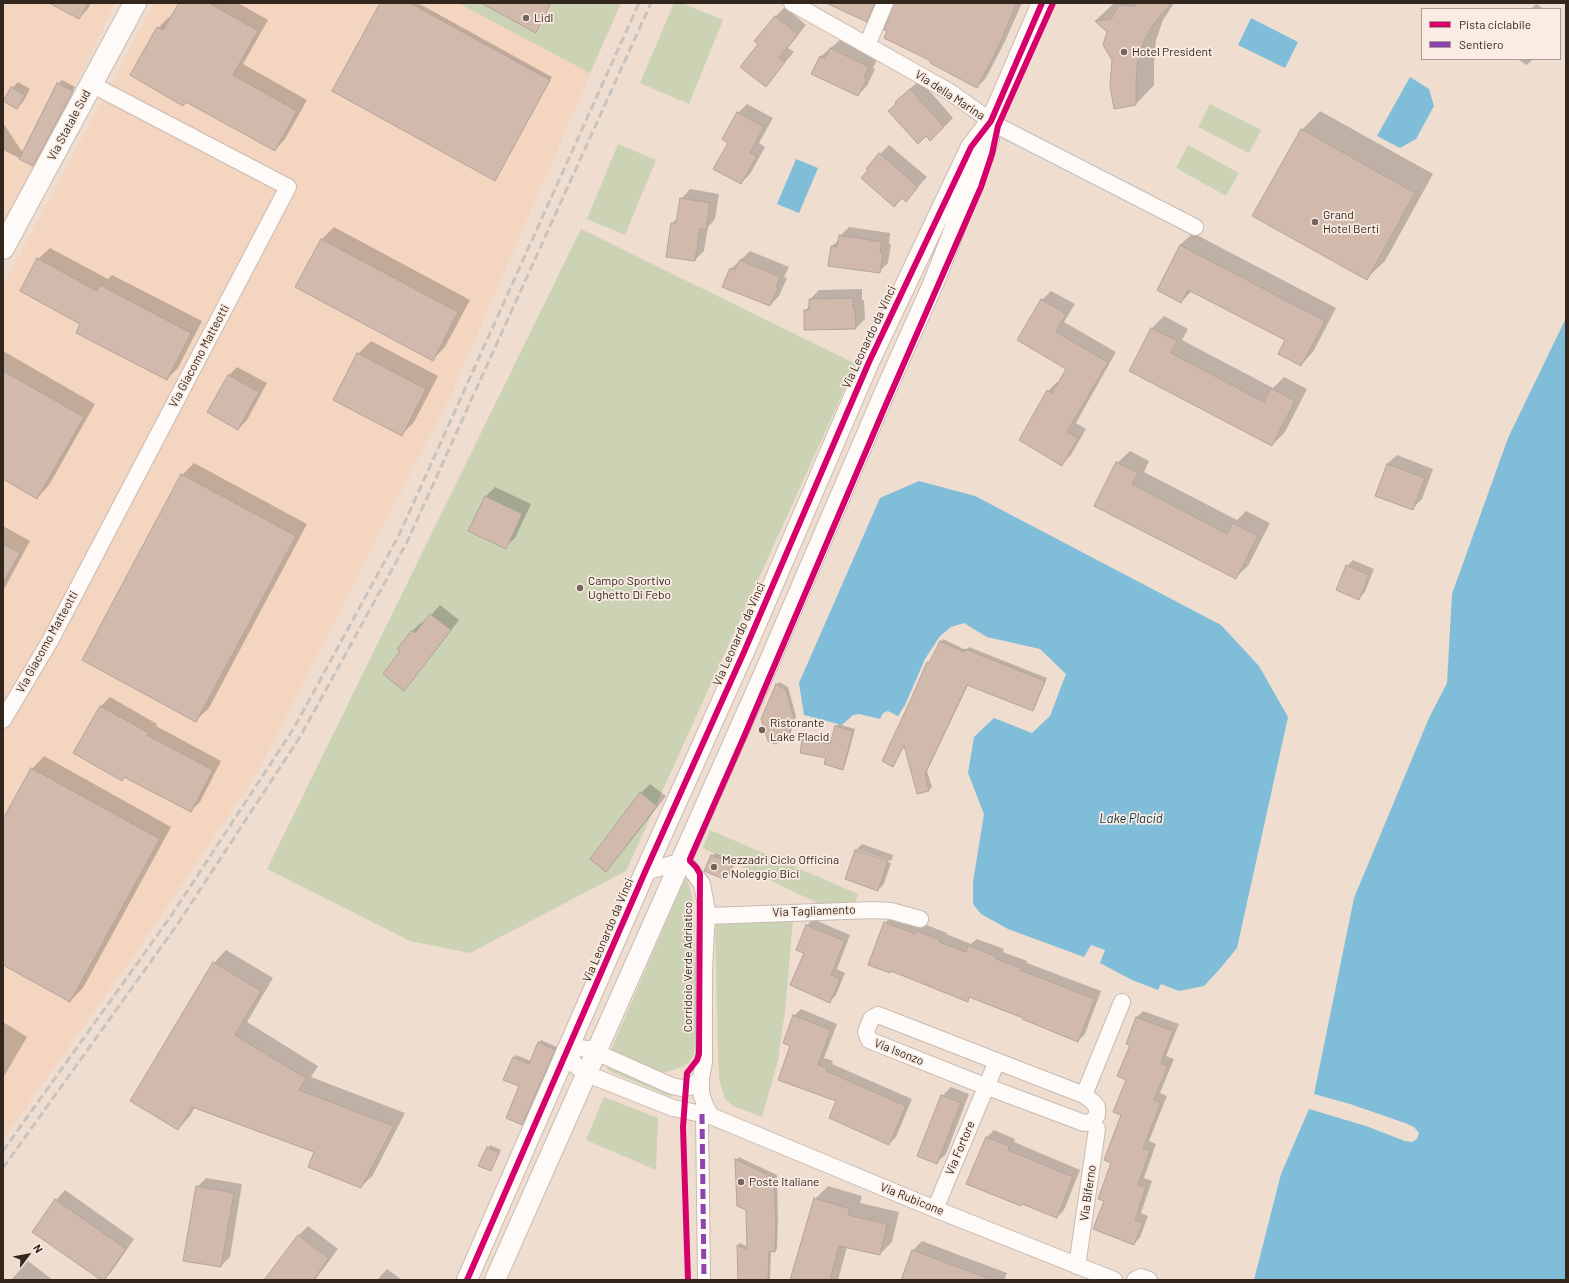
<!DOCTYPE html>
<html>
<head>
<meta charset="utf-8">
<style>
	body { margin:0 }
	#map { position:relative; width:1569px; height:1283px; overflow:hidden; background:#efddd0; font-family:Barlow,sans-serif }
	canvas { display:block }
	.frame { position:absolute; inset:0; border:4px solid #32261d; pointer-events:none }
	.legend { position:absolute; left:1421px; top:8px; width:140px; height:52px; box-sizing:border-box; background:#faece3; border:1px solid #aa9d94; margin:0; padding:5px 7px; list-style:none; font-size:12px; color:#32261d }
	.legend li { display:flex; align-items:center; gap:8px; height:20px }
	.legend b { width:20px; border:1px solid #aa9d94 }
	.north { position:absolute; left:8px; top:1235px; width:40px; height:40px; -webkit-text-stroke:3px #faece3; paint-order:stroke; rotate:58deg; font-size:11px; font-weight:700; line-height:16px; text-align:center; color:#32261d }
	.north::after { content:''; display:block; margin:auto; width:14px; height:18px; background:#32261d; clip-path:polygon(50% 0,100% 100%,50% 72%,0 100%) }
</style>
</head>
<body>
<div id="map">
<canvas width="1569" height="1283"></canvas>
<div class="frame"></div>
<ul class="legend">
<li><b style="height:5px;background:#d6006c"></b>Pista ciclabile</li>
<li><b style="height:5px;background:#8e44ad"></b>Sentiero</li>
</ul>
<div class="north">N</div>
</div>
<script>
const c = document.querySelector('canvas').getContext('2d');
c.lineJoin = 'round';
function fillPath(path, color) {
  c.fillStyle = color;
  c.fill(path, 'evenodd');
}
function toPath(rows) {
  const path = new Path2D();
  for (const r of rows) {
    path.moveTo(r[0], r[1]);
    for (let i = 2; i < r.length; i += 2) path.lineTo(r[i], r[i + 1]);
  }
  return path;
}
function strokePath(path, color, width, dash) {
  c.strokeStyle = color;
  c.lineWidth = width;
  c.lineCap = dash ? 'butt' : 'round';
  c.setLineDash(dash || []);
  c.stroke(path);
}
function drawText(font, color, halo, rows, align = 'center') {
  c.font = font + ' Barlow,sans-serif';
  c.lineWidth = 3.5;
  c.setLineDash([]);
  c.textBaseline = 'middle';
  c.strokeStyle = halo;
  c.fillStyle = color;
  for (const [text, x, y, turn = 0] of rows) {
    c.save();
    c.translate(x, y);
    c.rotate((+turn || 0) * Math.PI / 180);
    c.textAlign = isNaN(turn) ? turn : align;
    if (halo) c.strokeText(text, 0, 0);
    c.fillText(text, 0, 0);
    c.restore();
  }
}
fillPath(toPath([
	[3,3,115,3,73,91,3,226],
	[154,3,621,3,453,390,255,777,117,980,3,1139,3,286]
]), '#f3d5c0');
fillPath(toPath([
	[458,3,481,3,537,33,553,3,621,3,590,73],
	[674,3,682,3,723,20,689,104,640,83],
	[1210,104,1261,130,1249,153,1198,127],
	[618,144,656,160,625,235,587,219],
	[1188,145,1239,173,1226,196,1176,168],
	[581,229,856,364,626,871,470,953,410,941,267,869],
	[710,830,858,894,853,908,830,909,703,848],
	[686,876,692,896,694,914,696,1025,694,1054,689,1063,679,1068,666,1072,654,1071,610,1052],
	[793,920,785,1011,778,1060,762,1117,733,1106,725,1099,719,1079,718,1059,715,923],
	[608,1067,672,1094,671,1097,607,1070],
	[604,1097,658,1118,656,1170,586,1140]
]), '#cbd3b4');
fillPath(toPath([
	[1251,18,1298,42,1285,68,1238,45],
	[1410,77,1429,89,1434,106,1416,139,1400,148,1377,136],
	[796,159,818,168,799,213,777,204],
	[1566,318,1566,1280,1254,1280,1281,1174,1309,1109,1366,1126,1405,1141,1412,1142,1417,1139,1419,1133,1414,1127,1405,1123,1350,1104,1314,1094,1354,898,1429,718,1447,683,1452,594,1508,438],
	[919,481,975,496,1221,625,1259,666,1288,717,1237,948,1218,971,1204,986,1179,991,1161,984,1158,990,1132,980,1100,963,1105,950,1091,945,1084,957,1008,929,981,914,973,904,973,882,984,814,968,773,974,737,994,718,1032,733,1050,716,1066,674,1040,649,987,637,964,623,951,627,940,636,925,659,905,705,898,716,888,711,883,713,880,719,859,714,853,715,842,725,804,715,799,683,880,498]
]), '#80bdd8');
fillPath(toPath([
	[51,3,91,3,88,9,79,18],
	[180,3,238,3,268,20,243,64,307,100,285,139,275,150,158,28,169,17,171,19],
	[381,3,418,3,552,77,495,180],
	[483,3,552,3,538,29],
	[834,3,880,3,876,11,866,21],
	[895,3,1022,3,1005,41,986,78,977,87,888,31],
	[1114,3,1174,3,1163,20,1156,40,1154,63,1154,85,1136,104,1113,59,1108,31,1096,20],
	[1536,4,1544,9,1531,9],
	[785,7,806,25,788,48,794,52,765,85,760,44,775,17],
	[840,40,878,58,873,68,875,69,867,86,858,95,820,57],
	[1517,59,1533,59,1527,65],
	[62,80,75,87,36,161,33,165,3,150,3,123,23,153,58,84],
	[920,80,953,118,944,127,905,93],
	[18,82,30,89,23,102,17,108,12,88],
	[747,104,773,118,759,143,765,147,750,174,741,183,729,142,738,113],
	[1320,111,1433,174,1385,261,1366,279,1302,130],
	[889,145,927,177,906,200,880,154],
	[690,189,719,194,715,219,708,227,704,251,695,260,672,223,678,218,681,199],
	[334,227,470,300,445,347,433,359,297,286,322,239],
	[849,227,890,233,889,244,891,244,888,263,879,272,832,246,839,240,840,236],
	[1193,233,1336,308,1313,352,1301,365,1286,340,1192,291,1181,302,1180,245],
	[50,248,108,279,112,275,202,321,178,368,167,379,82,323,38,259],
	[750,251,789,267,784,277,787,278,779,296,770,305,731,269],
	[862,289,862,300,864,300,865,319,856,328,805,311,810,305,810,299,819,290],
	[1051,291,1075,304,1064,322,1116,352,1076,423,1086,429,1071,455,1062,464,1048,391,1057,382,1059,383,1067,368,1042,300],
	[1164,316,1188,329,1182,340,1273,388,1284,377,1307,389,1285,432,1272,445,1130,370,1152,328],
	[371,341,438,376,414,422,401,435,335,399,358,354],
	[3,351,95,404,49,485,37,498,3,478],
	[237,367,267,383,247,420,238,429,228,376],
	[1130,451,1149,461,1144,472,1237,520,1246,511,1270,523,1248,566,1235,578,1095,505,1117,463],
	[1397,455,1433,469,1422,499,1413,508,1387,464],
	[194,463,307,524,209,708,196,720,182,475],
	[495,487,531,504,515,538,505,547,470,531,486,496],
	[3,526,30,541,3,591],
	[1353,560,1374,569,1365,592,1359,598,1347,566],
	[440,605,459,620,413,680,404,689,401,651,412,631,422,622,424,623],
	[943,639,966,650,969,647,1047,678,1035,707,1032,710,968,685,927,771,932,787,929,790,918,793,905,745,893,766,928,662,931,660],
	[779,682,788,687,796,716,790,735,787,738,776,685],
	[110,697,157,724,156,726,221,761,200,802,190,811,125,776,122,780,75,753,101,706],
	[838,724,855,729,845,766,842,768,803,740,806,737,831,742,836,726],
	[44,756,171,827,83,988,70,1001,3,964,3,821,32,769],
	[650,784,666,796,615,861,606,870,641,793],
	[862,844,893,855,891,861,858,850,858,852,891,863,884,884,878,890,856,850],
	[715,853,735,862,729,877,726,879,712,856],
	[892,915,924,924,947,933,946,934,971,944,977,939,1004,949,1003,952,1027,961,1027,963,1101,991,1085,1034,1078,1041,1024,1017,971,997,967,1000,885,923],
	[813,919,850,935,837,969,845,973,836,995,830,1001,805,953,797,949,807,925],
	[226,950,273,978,247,1022,318,1066,311,1077,405,1113,373,1175,361,1187,315,1151,195,1107,190,1116,178,1129,214,963],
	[801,1009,837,1024,824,1058,833,1061,832,1064,912,1099,896,1137,889,1144,837,1100,791,1045,794,1016],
	[1143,1011,1179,1024,1166,1056,1174,1059,1160,1093,1167,1096,1149,1141,1156,1144,1144,1178,1152,1181,1141,1213,1148,1216,1140,1237,1134,1244,1105,1201,1127,1080,1131,1045,1127,1043,1137,1017],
	[3,1022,27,1037,3,1078],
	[541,1040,557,1047,525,1121,522,1124,520,1086,514,1058,516,1055,531,1061,538,1043],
	[951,1087,969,1094,946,1154,936,1163,942,1096],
	[994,1130,1015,1139,1014,1142,1080,1170,1064,1210,1057,1217,1023,1203,1021,1205,987,1137],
	[490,1145,501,1150,493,1167,491,1170,488,1148],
	[739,1157,777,1175,778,1220,777,1249,774,1251,771,1251,770,1280,739,1280,738,1245,740,1243,748,1247,747,1209,736,1160],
	[206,1178,242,1184,230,1257,221,1266,197,1187],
	[828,1186,862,1196,860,1203,899,1212,892,1242,880,1254,847,1247,838,1280,791,1280,815,1199],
	[65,1190,134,1239,112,1271,104,1280,56,1200],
	[308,1226,338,1249,315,1280,273,1280,268,1276,299,1235],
	[922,1241,1007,1273,1004,1280,902,1280,913,1250],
	[28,1261,53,1280,11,1280],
	[387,1269,402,1280,377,1280]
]), '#0003');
const building = toPath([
	[49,3,88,3,79,19,49,3],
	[179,3,209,3,258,31,233,75,297,111,275,151,186,102,183,106,130,75,157,27,163,30,179,3],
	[380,3,410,3,550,80,495,181,332,91,380,3],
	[481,3,551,3,536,33,481,3],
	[826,3,875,3,867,22,826,3],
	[894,3,1017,3,996,52,977,88,930,63,931,61,884,38,887,31,884,30,894,3],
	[1137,3,1172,3,1154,23,1145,39,1138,59,1136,82,1136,105,1114,109,1110,86,1112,60,1103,45,1107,32,1095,21,1111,19,1119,5,1135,6,1137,3],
	[775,16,798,34,779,58,785,62,766,87,740,67,758,44,754,41,775,16],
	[830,48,869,67,864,77,867,78,858,96,811,74,820,56,825,59,830,48],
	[57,83,73,91,33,166,19,159,57,83],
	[11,87,25,95,17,109,3,101,11,87],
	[910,89,944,127,930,141,926,136,918,144,888,111,896,104,895,102,910,89],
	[737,112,764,127,750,153,757,156,741,184,713,169,728,143,722,139,737,112],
	[1301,129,1415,193,1367,280,1252,216,1301,129],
	[879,153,918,187,906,202,902,198,894,207,861,178,868,170,866,169,879,153],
	[680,198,710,203,706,230,700,229,695,261,666,257,671,223,676,223,680,198],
	[839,235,882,242,880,253,883,253,880,273,828,266,831,246,837,247,839,235],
	[321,239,458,312,433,361,295,287,321,239],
	[1180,245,1325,321,1301,366,1278,354,1285,340,1188,290,1181,303,1157,290,1180,245],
	[37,258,97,291,100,285,191,333,167,380,76,333,80,324,20,291,37,258],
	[740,260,780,277,776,287,778,288,770,306,722,287,730,268,735,270,740,260],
	[853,298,853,309,855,309,856,329,804,330,804,310,809,310,809,299,853,298],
	[1041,299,1066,314,1056,332,1108,362,1067,432,1078,438,1062,466,1019,440,1047,390,1052,393,1066,369,1017,340,1041,299],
	[1151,328,1177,341,1171,353,1264,402,1271,388,1295,401,1272,446,1129,371,1151,328],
	[357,353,426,389,402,436,333,400,357,353],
	[3,371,84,417,37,499,3,479,3,371],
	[228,375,259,392,238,430,207,412,228,375],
	[1116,462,1138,473,1132,484,1227,534,1233,523,1258,536,1236,579,1094,506,1116,462],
	[1387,464,1425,478,1413,510,1375,496,1387,464],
	[181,474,296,536,196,722,82,660,181,474],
	[485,496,522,514,506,549,468,531,485,496],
	[3,544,20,553,3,583,3,544],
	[1346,565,1369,575,1359,600,1336,590,1346,565],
	[430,614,451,630,404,691,383,674,400,651,397,649,412,630,415,633,430,614],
	[940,641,964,652,965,649,1045,681,1033,711,967,685,925,774,929,791,917,794,904,745,893,767,882,761,911,699,927,662,929,663,940,641],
	[776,684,786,690,794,719,788,738,775,744,768,741,761,719,776,684],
	[100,706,149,733,147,735,213,770,191,812,124,777,122,781,73,753,100,706],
	[835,726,853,731,843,770,824,764,826,758,800,753,802,739,830,744,835,726],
	[31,768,160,839,70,1002,3,965,3,819,31,768],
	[640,792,657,806,606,872,590,859,640,792],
	[855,850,888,861,878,891,845,879,855,850],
	[711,855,733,865,726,880,704,871,711,855],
	[884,922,915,934,916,931,940,940,939,942,966,952,968,945,997,957,996,959,1021,968,1020,970,1095,999,1078,1042,1022,1019,1023,1018,969,997,968,1002,891,971,890,973,868,965,884,922],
	[806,925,845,941,831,975,840,979,830,1003,790,985,804,953,796,950,806,925],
	[213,962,261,991,235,1035,306,1078,299,1090,394,1126,361,1188,308,1167,314,1152,192,1107,178,1130,130,1101,213,962],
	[793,1015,831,1030,818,1065,827,1068,826,1071,906,1106,889,1145,829,1118,836,1101,778,1080,790,1046,783,1043,793,1015],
	[1136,1017,1173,1031,1161,1063,1168,1066,1154,1100,1161,1103,1143,1148,1150,1151,1138,1185,1146,1187,1135,1220,1143,1223,1134,1245,1093,1229,1104,1201,1098,1199,1111,1163,1104,1160,1121,1115,1113,1112,1126,1080,1117,1076,1130,1045,1126,1044,1136,1017],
	[538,1042,555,1050,522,1125,506,1118,519,1086,503,1080,513,1057,529,1064,538,1042],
	[941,1095,961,1103,937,1164,917,1156,941,1095],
	[986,1137,1009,1146,1008,1150,1073,1177,1057,1218,1022,1204,1021,1206,966,1184,986,1137],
	[487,1147,499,1153,491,1171,478,1166,487,1147],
	[735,1159,774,1178,776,1223,775,1252,769,1251,768,1280,738,1280,737,1245,747,1250,746,1210,737,1206,735,1159],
	[196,1186,234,1193,221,1267,183,1261,196,1186],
	[814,1198,850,1209,848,1215,887,1224,880,1255,839,1246,830,1280,790,1280,814,1198],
	[55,1199,126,1249,104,1280,101,1280,32,1232,55,1199],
	[298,1235,329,1258,313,1280,264,1280,298,1235],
	[912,1250,990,1279,989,1280,901,1280,912,1250]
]);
fillPath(building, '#d1baac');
strokePath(building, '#b2a49b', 1);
const pedestrian = toPath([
	[702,1114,704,1280]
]);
const minor = toPath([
	[792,3,950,92,998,126,1195,227],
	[867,45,885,3],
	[3,720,50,641,288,187,91,84],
	[645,872,679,862,689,867,702,884,708,916,706,929,704,969,704,1062,701,1078,701,1093,705,1105,711,1116],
	[708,916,873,910,891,911,920,919],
	[878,1015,1084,1095,1093,1102,1097,1107,1097,1115,1092,1122,1084,1123,977,1083,869,1040,866,1032,871,1019,878,1015],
	[701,1078,695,1084,689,1087,681,1088,672,1086,589,1049,577,1048,567,1052,576,1066,587,1074,673,1108,711,1116,935,1209,1114,1280],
	[1084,1095,1122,1002],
	[935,1209,997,1061],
	[1077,1266,1097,1129,1092,1122],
	[1135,1280,1141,1277,1149,1280]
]);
const tertiary = toPath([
	[467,1280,645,872,744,652,869,362,971,147,991,121,1042,3],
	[495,1280,767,667,888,385,934,282,984,154,989,139,990,125]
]);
const primary = toPath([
	[3,248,135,3]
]);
strokePath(pedestrian, '#c9bbb1', 14);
strokePath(minor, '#c9bbb1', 18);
strokePath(tertiary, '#c9bbb1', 22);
strokePath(primary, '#c9bbb1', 24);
strokePath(pedestrian, '#fdfaf8', 12);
strokePath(minor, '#fdfaf8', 16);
strokePath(tertiary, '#fdfaf8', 20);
strokePath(primary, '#fdfaf8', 22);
strokePath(toPath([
	[3,1151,171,916,294,728,399,535,639,3],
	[3,1168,177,925,300,737,407,542,651,3]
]), '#c8c3bf', 3, [8, 4]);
strokePath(toPath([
	[702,1114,704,1280]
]), '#8e44ad', 5, [10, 5]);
strokePath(toPath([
	[467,1280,645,872,744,652,869,362,971,147,991,121,1042,3],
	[688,1280,683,1127,687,1073,697,1060,699,1054,700,874,696,867,690,861,690,859,743,739,884,409,981,187,992,154,998,126,1053,3]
]), '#d6006c', 6);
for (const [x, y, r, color] of [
	[526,18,4,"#74665c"],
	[1124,52,4,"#74665c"],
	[1315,222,4,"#74665c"],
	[580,588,4,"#74665c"],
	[762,730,4,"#74665c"],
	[714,867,4,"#74665c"],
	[741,1182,4,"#74665c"]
]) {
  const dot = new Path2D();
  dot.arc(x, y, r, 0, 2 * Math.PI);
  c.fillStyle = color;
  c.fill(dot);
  strokePath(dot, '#faece3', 1.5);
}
drawText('12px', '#32261d', '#faece3', [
	["Lidl",534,18],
	["Hotel President",1132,52],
	["Grand",1323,215],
	["Hotel Berti",1323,229],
	["Campo Sportivo",588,581],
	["Ughetto Di Febo",588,595],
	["Ristorante",770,723],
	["Lake Placid",770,737],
	["Mezzadri Ciclo Officina",722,860],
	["e Noleggio Bici",722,874],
	["Poste Italiane",749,1182]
], 'left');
drawText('12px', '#32261d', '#faece3', [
	["Via della Marina",950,95,33],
	["Via Statale Sud",69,125,-62],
	["Via Leonardo da Vinci",869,337,-65],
	["Via Giacomo Matteotti",199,356,-62],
	["Via Leonardo da Vinci",739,634,-66],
	["Via Giacomo Matteotti",47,642,-61],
	["Via Tagliamento",814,911,-2],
	["Via Leonardo da Vinci",608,930,-67],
	["Corridoio Verde Adriatico",688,967,-90],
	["Via Isonzo",899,1052,22],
	["Via Fortore",960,1148,-67],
	["Via Biferno",1088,1193,-82],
	["Via Rubicone",912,1199,22]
]);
drawText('italic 13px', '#073345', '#faece3', [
	["Lake Placid",1131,819]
]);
</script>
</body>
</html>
